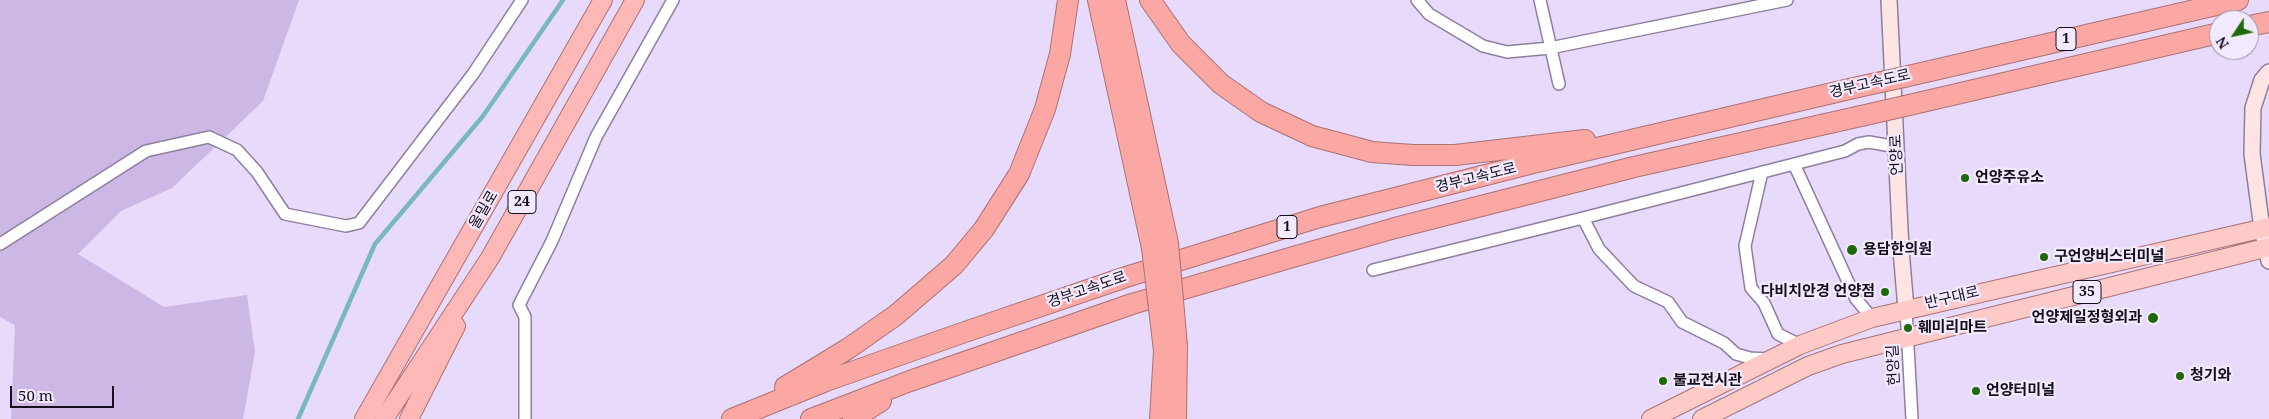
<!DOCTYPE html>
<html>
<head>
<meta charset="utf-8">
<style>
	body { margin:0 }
	#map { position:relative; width:2269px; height:419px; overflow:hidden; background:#e8dafb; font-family:"Noto Serif",serif }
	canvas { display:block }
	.north { position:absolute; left:2209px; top:10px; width:50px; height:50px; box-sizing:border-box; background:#f2eafe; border:1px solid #9992a3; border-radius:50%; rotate:236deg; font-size:14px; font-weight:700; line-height:20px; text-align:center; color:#140f1a }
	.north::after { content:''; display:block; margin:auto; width:18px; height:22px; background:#1d6907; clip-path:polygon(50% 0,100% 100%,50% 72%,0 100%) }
	.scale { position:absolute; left:10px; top:386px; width:104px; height:22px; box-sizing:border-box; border:2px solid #140f1a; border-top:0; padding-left:6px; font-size:15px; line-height:18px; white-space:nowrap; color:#140f1a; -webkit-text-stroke:4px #f2eafe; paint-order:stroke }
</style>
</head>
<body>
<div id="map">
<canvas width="2269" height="419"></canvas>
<div class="north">N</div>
<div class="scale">50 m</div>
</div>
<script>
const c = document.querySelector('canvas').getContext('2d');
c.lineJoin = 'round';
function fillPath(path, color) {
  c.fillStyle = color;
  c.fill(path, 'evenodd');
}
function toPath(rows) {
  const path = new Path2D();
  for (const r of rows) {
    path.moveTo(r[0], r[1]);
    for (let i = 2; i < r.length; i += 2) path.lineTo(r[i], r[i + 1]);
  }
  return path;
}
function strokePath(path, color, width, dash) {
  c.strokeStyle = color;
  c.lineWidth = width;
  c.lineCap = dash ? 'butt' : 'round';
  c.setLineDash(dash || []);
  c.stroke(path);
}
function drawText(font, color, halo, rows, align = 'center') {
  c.font = font + ' "Noto Serif","Noto Sans KR",serif';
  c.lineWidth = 4.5;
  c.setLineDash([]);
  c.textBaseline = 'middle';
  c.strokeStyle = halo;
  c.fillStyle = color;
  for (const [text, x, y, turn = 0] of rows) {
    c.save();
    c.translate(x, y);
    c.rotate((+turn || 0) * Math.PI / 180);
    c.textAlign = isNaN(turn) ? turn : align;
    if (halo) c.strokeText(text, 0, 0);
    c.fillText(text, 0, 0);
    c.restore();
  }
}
fillPath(toPath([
	[0,0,299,0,263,101,172,188,121,211,78,254,164,307,247,295,255,352,243,419,11,419,15,325,0,317]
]), '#ccb8e4');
strokePath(toPath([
	[298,419,375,244,483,116,563,0]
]), '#7ab8c1', 4.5);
const minor = toPath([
	[1417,0,1429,14,1483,46,1507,52,1550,48,1787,0],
	[1540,0,1559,84],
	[1794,164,1856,299,1872,318],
	[1762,172,1745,246,1751,288,1764,303,1778,334,1800,345],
	[0,244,146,151,209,137,237,150,257,172,285,214,346,226,359,223,473,74,522,0],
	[1373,270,1583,218],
	[1906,309,1912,419],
	[1768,359,1750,358,1736,354,1724,343,1682,322,1668,302,1634,286,1599,249,1583,218,1845,151,1858,144,1869,142,1897,147],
	[525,419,525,317,519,305,552,241,596,137,673,0]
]);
const secondary = toPath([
	[1889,0,1901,250,1906,309],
	[2269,72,2262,80,2253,108,2252,154,2262,229,2269,261]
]);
const primary = toPath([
	[1651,419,1800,345,1872,318,2269,227],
	[1702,419,1808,366,1842,354,2269,247]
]);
const trunk = toPath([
	[364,419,603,0],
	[384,419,490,258,635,0],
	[409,419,456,326]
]);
const motorway = toPath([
	[1098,0,1152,248],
	[1115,0,1168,243],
	[1150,0,1181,44,1221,84,1261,112,1312,136,1372,152,1413,155,1455,155,1585,140],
	[2249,26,2269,22],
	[1904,77,2238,0],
	[1905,106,2219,33],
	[785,387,849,348,896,315,954,265,984,229,1019,174,1045,109,1060,54,1068,0],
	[732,419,826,381,962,333,1126,277,1320,217,1537,162,1858,87],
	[811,419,910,381,1132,304,1293,257,1395,228,1634,167,1861,116],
	[853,419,881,401],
	[1160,419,1164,351],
	[1176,419,1177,346]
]);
strokePath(minor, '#8d809e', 14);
strokePath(secondary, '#8d809e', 18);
strokePath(primary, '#aa7274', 20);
strokePath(trunk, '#aa7274', 20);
strokePath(motorway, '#aa7274', 22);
strokePath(minor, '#fff', 11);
strokePath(secondary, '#fee5e4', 15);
strokePath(primary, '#fdcac8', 18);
strokePath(trunk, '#fcb8b6', 18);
strokePath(motorway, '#fba7a4', 20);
const motorwayBridge = toPath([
	[1858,87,1904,77],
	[1861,116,1905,106],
	[1168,243,1177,346],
	[1152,248,1164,351]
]);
strokePath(motorwayBridge, '#aa7274', 22, []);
strokePath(motorwayBridge, '#fba7a4', 20);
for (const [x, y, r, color] of [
	[1965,178,5,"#1d6907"],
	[1852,250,6,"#1d6907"],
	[2044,257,5,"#1d6907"],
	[1885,292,5,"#1d6907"],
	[2153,318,6,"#1d6907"],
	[1908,328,5,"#1d6907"],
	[2180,376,5,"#1d6907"],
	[1663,381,5,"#1d6907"],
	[1976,391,5,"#1d6907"]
]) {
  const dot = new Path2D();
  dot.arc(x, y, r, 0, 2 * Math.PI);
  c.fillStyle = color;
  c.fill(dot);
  strokePath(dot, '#f2eafe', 2);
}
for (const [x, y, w] of [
	[2066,39,20],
	[522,202,28],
	[1287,227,20],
	[2087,292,28]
]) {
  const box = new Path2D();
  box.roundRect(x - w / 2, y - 11.5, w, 23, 4);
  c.fillStyle = '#f2eafe';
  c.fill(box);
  strokePath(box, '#140f1a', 1);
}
drawText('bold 14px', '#140f1a', null, [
	["1",2066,39],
	["24",522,202],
	["1",1287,227],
	["35",2087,292]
]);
drawText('15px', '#140f1a', '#f2eafe', [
	["경부고속도로",1870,84,-13],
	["언양로",1897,155,-92],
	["경부고속도로",1476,178,-14],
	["울밀로",484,210,-60],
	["경부고속도로",1087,290,-19],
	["반구대로",1952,298,-13],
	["헌양길",1894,365,-93]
]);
drawText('bold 15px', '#140f1a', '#f2eafe', [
	["언양주유소",1975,178],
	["용담한의원",1863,250],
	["구언양버스터미널",2054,257],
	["다비치안경 언양점",1875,292,"right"],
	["언양제일정형외과",2142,318,"right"],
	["훼미리마트",1918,328],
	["청기와",2190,376],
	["불교전시관",1673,381],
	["언양터미널",1986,391]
], 'left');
</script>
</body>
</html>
